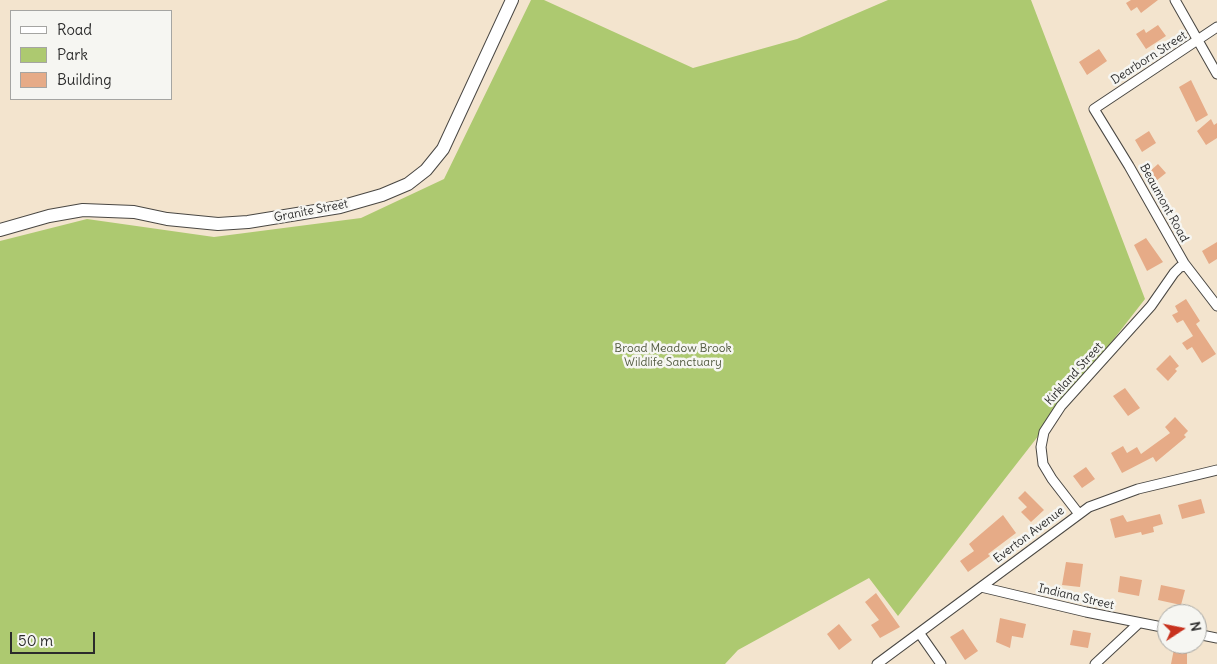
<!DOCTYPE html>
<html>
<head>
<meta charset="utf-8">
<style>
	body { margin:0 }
	#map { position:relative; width:1217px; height:664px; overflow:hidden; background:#f3e4ce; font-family:Delius,sans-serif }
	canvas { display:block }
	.legend { position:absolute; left:10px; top:10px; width:162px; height:90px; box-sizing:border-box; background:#f6f6f2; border:1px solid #a5a5a2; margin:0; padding:6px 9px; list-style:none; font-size:15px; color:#2b2b2b }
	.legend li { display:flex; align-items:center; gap:10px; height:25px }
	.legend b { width:25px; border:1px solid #a5a5a2 }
	.north { position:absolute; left:1157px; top:604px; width:50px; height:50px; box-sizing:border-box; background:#f6f6f2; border:1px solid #a5a5a2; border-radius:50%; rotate:79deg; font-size:14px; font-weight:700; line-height:20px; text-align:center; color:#2b2b2b }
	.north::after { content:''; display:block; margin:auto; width:18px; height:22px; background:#c8321e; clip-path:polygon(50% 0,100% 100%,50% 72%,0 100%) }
	.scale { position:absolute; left:10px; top:632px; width:85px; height:22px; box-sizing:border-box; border:2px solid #2b2b2b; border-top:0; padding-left:6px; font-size:15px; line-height:18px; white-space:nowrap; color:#2b2b2b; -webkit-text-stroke:4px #f6f6f2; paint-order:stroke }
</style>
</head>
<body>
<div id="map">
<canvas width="1217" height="664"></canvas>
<ul class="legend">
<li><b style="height:6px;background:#fff"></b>Road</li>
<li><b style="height:14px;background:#adc970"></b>Park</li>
<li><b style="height:14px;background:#e6ab87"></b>Building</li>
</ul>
<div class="north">N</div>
<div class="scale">50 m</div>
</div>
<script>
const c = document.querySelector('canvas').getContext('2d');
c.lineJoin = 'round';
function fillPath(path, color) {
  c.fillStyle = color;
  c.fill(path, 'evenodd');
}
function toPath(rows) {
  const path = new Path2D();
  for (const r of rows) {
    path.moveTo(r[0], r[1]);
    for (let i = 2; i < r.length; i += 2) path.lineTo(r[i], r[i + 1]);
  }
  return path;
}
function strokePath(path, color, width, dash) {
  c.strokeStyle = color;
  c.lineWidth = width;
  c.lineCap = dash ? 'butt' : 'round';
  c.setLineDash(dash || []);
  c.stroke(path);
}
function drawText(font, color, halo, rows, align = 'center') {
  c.font = font + ' Delius,sans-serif';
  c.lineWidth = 5;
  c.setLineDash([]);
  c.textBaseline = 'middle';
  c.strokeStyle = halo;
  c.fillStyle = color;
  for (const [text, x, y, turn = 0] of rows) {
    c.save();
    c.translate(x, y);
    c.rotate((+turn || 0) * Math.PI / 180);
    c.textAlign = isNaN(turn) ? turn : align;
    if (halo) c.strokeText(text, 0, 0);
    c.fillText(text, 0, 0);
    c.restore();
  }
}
fillPath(toPath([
	[531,0,544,0,693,68,797,39,888,0,1031,0,1145,299,898,616,869,578,738,650,725,664,0,664,0,241,87,219,214,237,361,218,444,179]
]), '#adc970');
fillPath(toPath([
	[1131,0,1158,0,1141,13,1137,7,1131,11,1126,3],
	[1158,25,1166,36,1146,49,1136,34,1144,29,1146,33],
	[1099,49,1107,61,1087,75,1079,62],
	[1191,80,1208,115,1196,122,1179,87],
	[1211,119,1214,125,1217,123,1217,138,1206,145,1197,131],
	[1149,131,1156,143,1142,152,1135,140],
	[1158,164,1166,173,1156,181,1149,172],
	[1146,238,1163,262,1147,271,1134,245],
	[1217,242,1217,259,1209,264,1202,251],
	[1186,299,1200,321,1196,324,1216,354,1202,363,1192,347,1187,350,1182,343,1193,336,1183,320,1177,323,1172,315,1178,312,1175,306],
	[1170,355,1179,366,1175,369,1177,371,1168,381,1156,369],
	[1125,388,1140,408,1128,416,1113,396],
	[1175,417,1188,431,1184,435,1186,437,1156,462,1153,457,1122,473,1111,453,1123,446,1127,453,1137,447,1141,454,1170,433,1165,427],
	[1086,467,1095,479,1082,488,1073,476],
	[1025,491,1044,510,1031,522,1021,512,1027,507,1018,498],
	[1201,499,1205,513,1182,519,1178,505],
	[1160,514,1163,524,1153,527,1154,532,1142,535,1141,532,1115,538,1110,519,1123,515,1127,522],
	[1003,515,1016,533,988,554,990,556,968,572,960,561,974,551,969,544],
	[1066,562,1083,564,1080,587,1062,585],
	[1120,576,1142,580,1139,596,1118,592],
	[1161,585,1185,590,1181,605,1158,600],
	[876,593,900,627,880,638,871,625,879,620,865,602],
	[1000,618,1026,624,1023,638,1012,636,1010,648,996,642],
	[839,624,852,640,839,650,827,634],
	[963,629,978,651,965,660,950,637],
	[1073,630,1091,633,1088,648,1070,645],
	[1177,646,1187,648,1187,664,1171,664,1174,649,1176,649]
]), '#e6ab87');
const street = toPath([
	[1175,0,1217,74],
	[1217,27,1094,109,1129,166,1184,263,1217,306],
	[1079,514,1052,479,1043,464,1041,447,1044,432,1061,406,1151,306,1174,273,1180,267,1186,266],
	[981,587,1086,612,1167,628],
	[920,634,941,664],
	[1197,634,1217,638],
	[877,664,1089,507,1138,489,1217,470],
	[1095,664,1139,623]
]);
const secondary = toPath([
	[0,230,49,216,83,210,134,212,167,219,218,224,248,222,340,207,382,195,408,184,426,170,443,149,512,0]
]);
strokePath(street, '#494743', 11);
strokePath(secondary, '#494743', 14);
strokePath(street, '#fff', 9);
strokePath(secondary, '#fff', 12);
drawText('12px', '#2b2b2b', '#f6f6f2', [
	["Dearborn Street",1149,58,-33],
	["Beaumont Road",1164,203,61],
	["Granite Street",311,211,-11],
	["Kirkland Street",1074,374,-48],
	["Everton Avenue",1029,535,-37],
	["Indiana Street",1076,597,13]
]);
drawText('12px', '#525a40', '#f6f6f2', [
	["Broad Meadow Brook",673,349],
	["Wildlife Sanctuary",673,363]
]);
</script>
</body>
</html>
